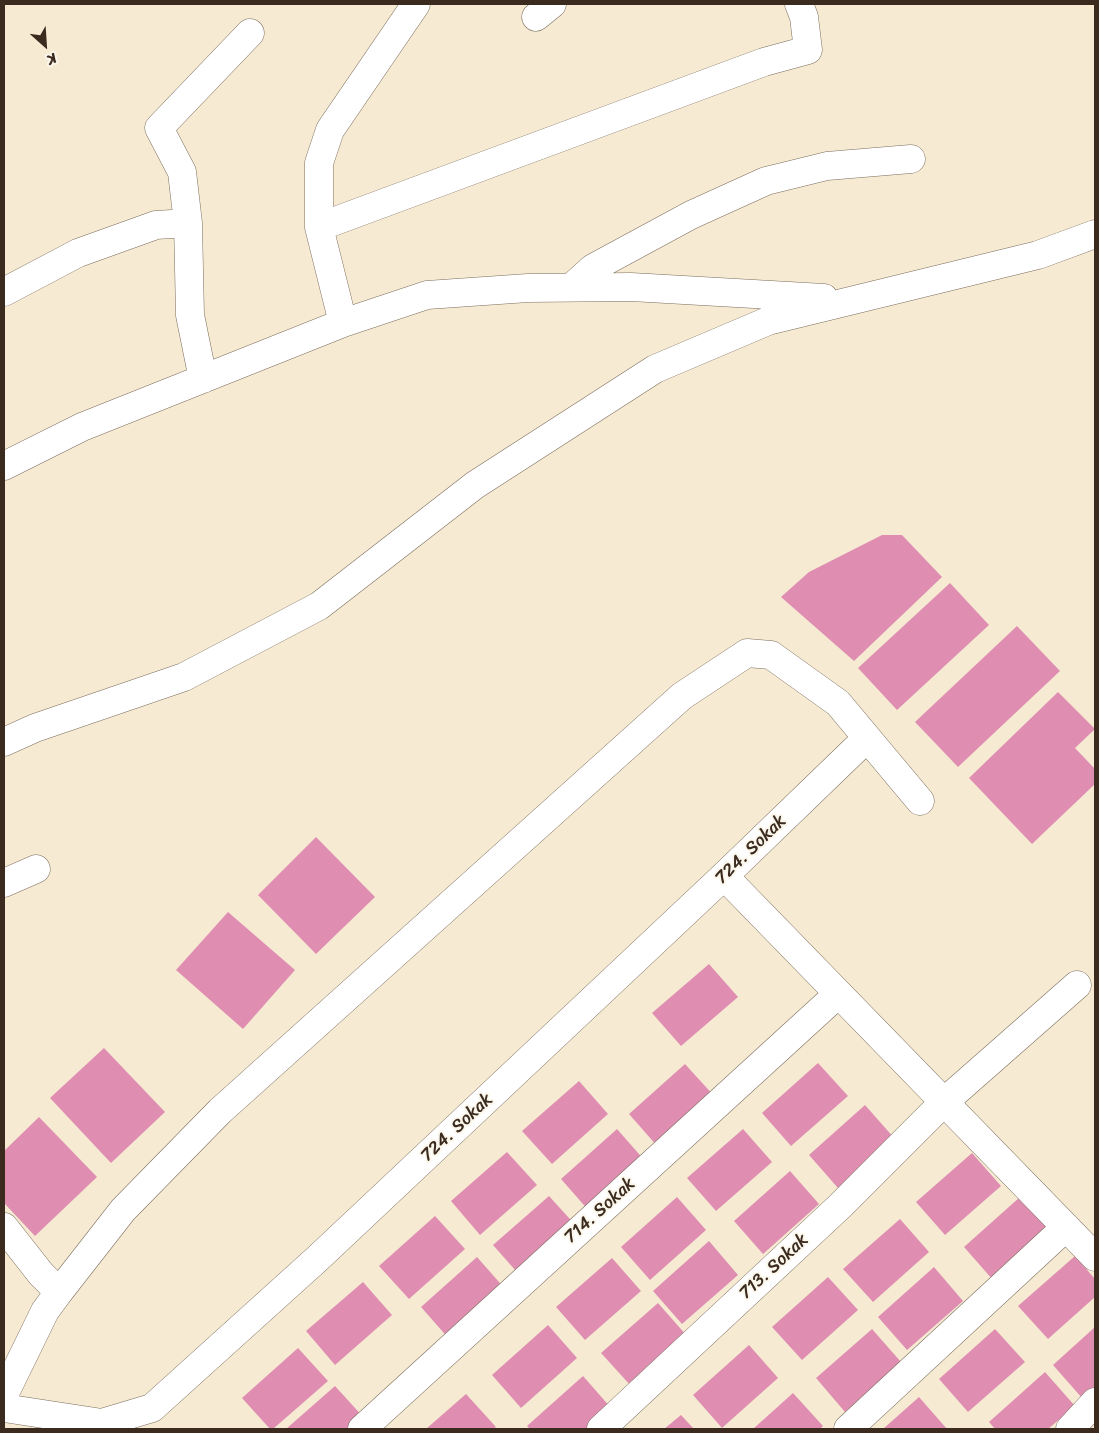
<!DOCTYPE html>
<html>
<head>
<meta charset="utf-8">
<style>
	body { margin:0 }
	#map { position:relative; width:1099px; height:1433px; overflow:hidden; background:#f6ead3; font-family:Sriracha,sans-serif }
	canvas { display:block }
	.frame { position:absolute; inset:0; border:5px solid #3b2a1e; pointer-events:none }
	.north { position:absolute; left:20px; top:20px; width:50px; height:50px; -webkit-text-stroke:4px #fbf7ec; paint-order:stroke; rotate:154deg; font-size:14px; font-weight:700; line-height:20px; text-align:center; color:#3b2a1e }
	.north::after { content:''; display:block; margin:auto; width:18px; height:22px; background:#3b2a1e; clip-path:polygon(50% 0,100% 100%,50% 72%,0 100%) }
</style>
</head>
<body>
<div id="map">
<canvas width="1099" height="1433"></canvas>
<div class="frame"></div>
<div class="north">K</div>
</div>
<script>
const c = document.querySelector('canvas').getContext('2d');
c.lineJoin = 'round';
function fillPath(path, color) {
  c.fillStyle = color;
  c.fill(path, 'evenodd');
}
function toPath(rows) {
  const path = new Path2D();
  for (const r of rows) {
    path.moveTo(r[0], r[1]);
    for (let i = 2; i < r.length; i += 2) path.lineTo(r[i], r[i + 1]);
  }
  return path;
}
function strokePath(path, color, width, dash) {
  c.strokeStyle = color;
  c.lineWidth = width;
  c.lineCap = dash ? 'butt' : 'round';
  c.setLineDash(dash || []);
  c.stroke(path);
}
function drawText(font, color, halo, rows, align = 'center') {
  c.font = font + ' Sriracha,sans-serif';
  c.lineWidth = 4;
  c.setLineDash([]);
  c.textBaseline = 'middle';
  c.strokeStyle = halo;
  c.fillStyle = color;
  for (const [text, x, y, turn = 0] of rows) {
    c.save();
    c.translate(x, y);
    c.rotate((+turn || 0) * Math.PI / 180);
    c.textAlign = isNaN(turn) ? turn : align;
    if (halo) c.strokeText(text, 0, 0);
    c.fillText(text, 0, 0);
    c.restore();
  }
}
fillPath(toPath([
	[882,535,902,535,942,577,854,661,781,597,809,572],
	[950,583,989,625,897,710,858,668],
	[1017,626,1060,671,958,767,915,722],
	[1058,692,1095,729,1075,748,1095,769,1095,784,1032,844,969,778],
	[316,837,375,897,316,954,258,895],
	[228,912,295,970,243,1029,176,970],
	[709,964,738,997,681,1046,652,1013],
	[104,1048,165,1112,111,1163,50,1098],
	[818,1063,848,1096,791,1146,762,1113],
	[685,1064,715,1097,658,1147,629,1114],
	[579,1081,608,1114,552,1164,522,1131],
	[865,1105,895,1139,838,1188,809,1155],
	[39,1117,97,1177,35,1236,4,1203,4,1151],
	[617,1129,646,1162,590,1212,561,1179],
	[743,1129,772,1162,716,1211,687,1178],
	[507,1152,537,1185,480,1235,451,1201],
	[972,1153,1001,1186,945,1235,916,1202],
	[790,1171,819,1204,763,1254,734,1221],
	[549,1196,579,1229,523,1279,493,1245],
	[677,1197,706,1230,650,1280,621,1247],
	[1020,1197,1049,1230,993,1280,964,1247],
	[435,1216,465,1249,409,1299,379,1266],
	[900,1219,929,1252,873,1302,843,1269],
	[709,1241,738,1275,682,1324,653,1291],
	[1075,1256,1095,1279,1095,1297,1048,1339,1018,1306],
	[477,1257,506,1290,450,1340,421,1307],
	[612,1258,641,1291,585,1340,556,1307],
	[934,1267,963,1301,907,1350,878,1317],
	[828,1277,858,1310,802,1360,772,1327],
	[363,1282,392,1315,335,1365,306,1331],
	[658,1303,687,1336,631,1386,601,1353],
	[548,1325,577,1358,521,1408,492,1375],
	[1095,1327,1095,1387,1082,1398,1053,1365],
	[872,1329,901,1362,845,1412,816,1378],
	[995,1329,1025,1362,968,1412,939,1379],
	[749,1345,778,1378,722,1428,693,1395],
	[298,1348,328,1381,273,1429,270,1429,242,1398],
	[1045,1372,1075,1406,1048,1429,995,1429,989,1422],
	[583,1376,612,1409,589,1429,530,1429,527,1426],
	[335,1386,365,1419,353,1429,286,1429],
	[793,1393,823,1426,820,1429,753,1429],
	[466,1394,496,1427,493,1429,426,1429],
	[919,1397,947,1429,883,1429],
	[681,1415,694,1429,664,1429]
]), '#df8eb2');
const minor = toPath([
	[536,17,552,4],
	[319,227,764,62,808,50,804,17,799,4],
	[572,287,593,268,691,215,766,181,827,166,911,159],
	[4,292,78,253,156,225,188,223],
	[343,323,427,295,528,288,631,287,824,298],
	[203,379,190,315,188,223,182,172,159,128,250,33],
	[4,466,82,427,343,323,319,227,319,163,330,130,416,4],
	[4,742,35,728,184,677,319,606,475,485,655,369,768,321,1038,255,1095,234],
	[724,876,1095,1257],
	[4,883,36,869],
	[4,1227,41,1274,59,1292],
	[4,1395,45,1311,59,1292,123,1210,220,1111,682,696,747,653,771,655,838,703,920,801],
	[4,1408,102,1423,152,1408,317,1259,724,876,867,738],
	[362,1429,838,994],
	[601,1429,840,1206,944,1102,1077,985],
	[848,1429,1066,1227],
	[1070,1429,1095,1402]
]);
strokePath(minor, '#7c6d5d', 29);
strokePath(minor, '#fff', 28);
drawText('18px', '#3b2a1e', '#fbf7ec', [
	["724. Sokak",751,850,-44],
	["724. Sokak",457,1128,-43],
	["714. Sokak",600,1211,-42],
	["713. Sokak",774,1267,-43]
]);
</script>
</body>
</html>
